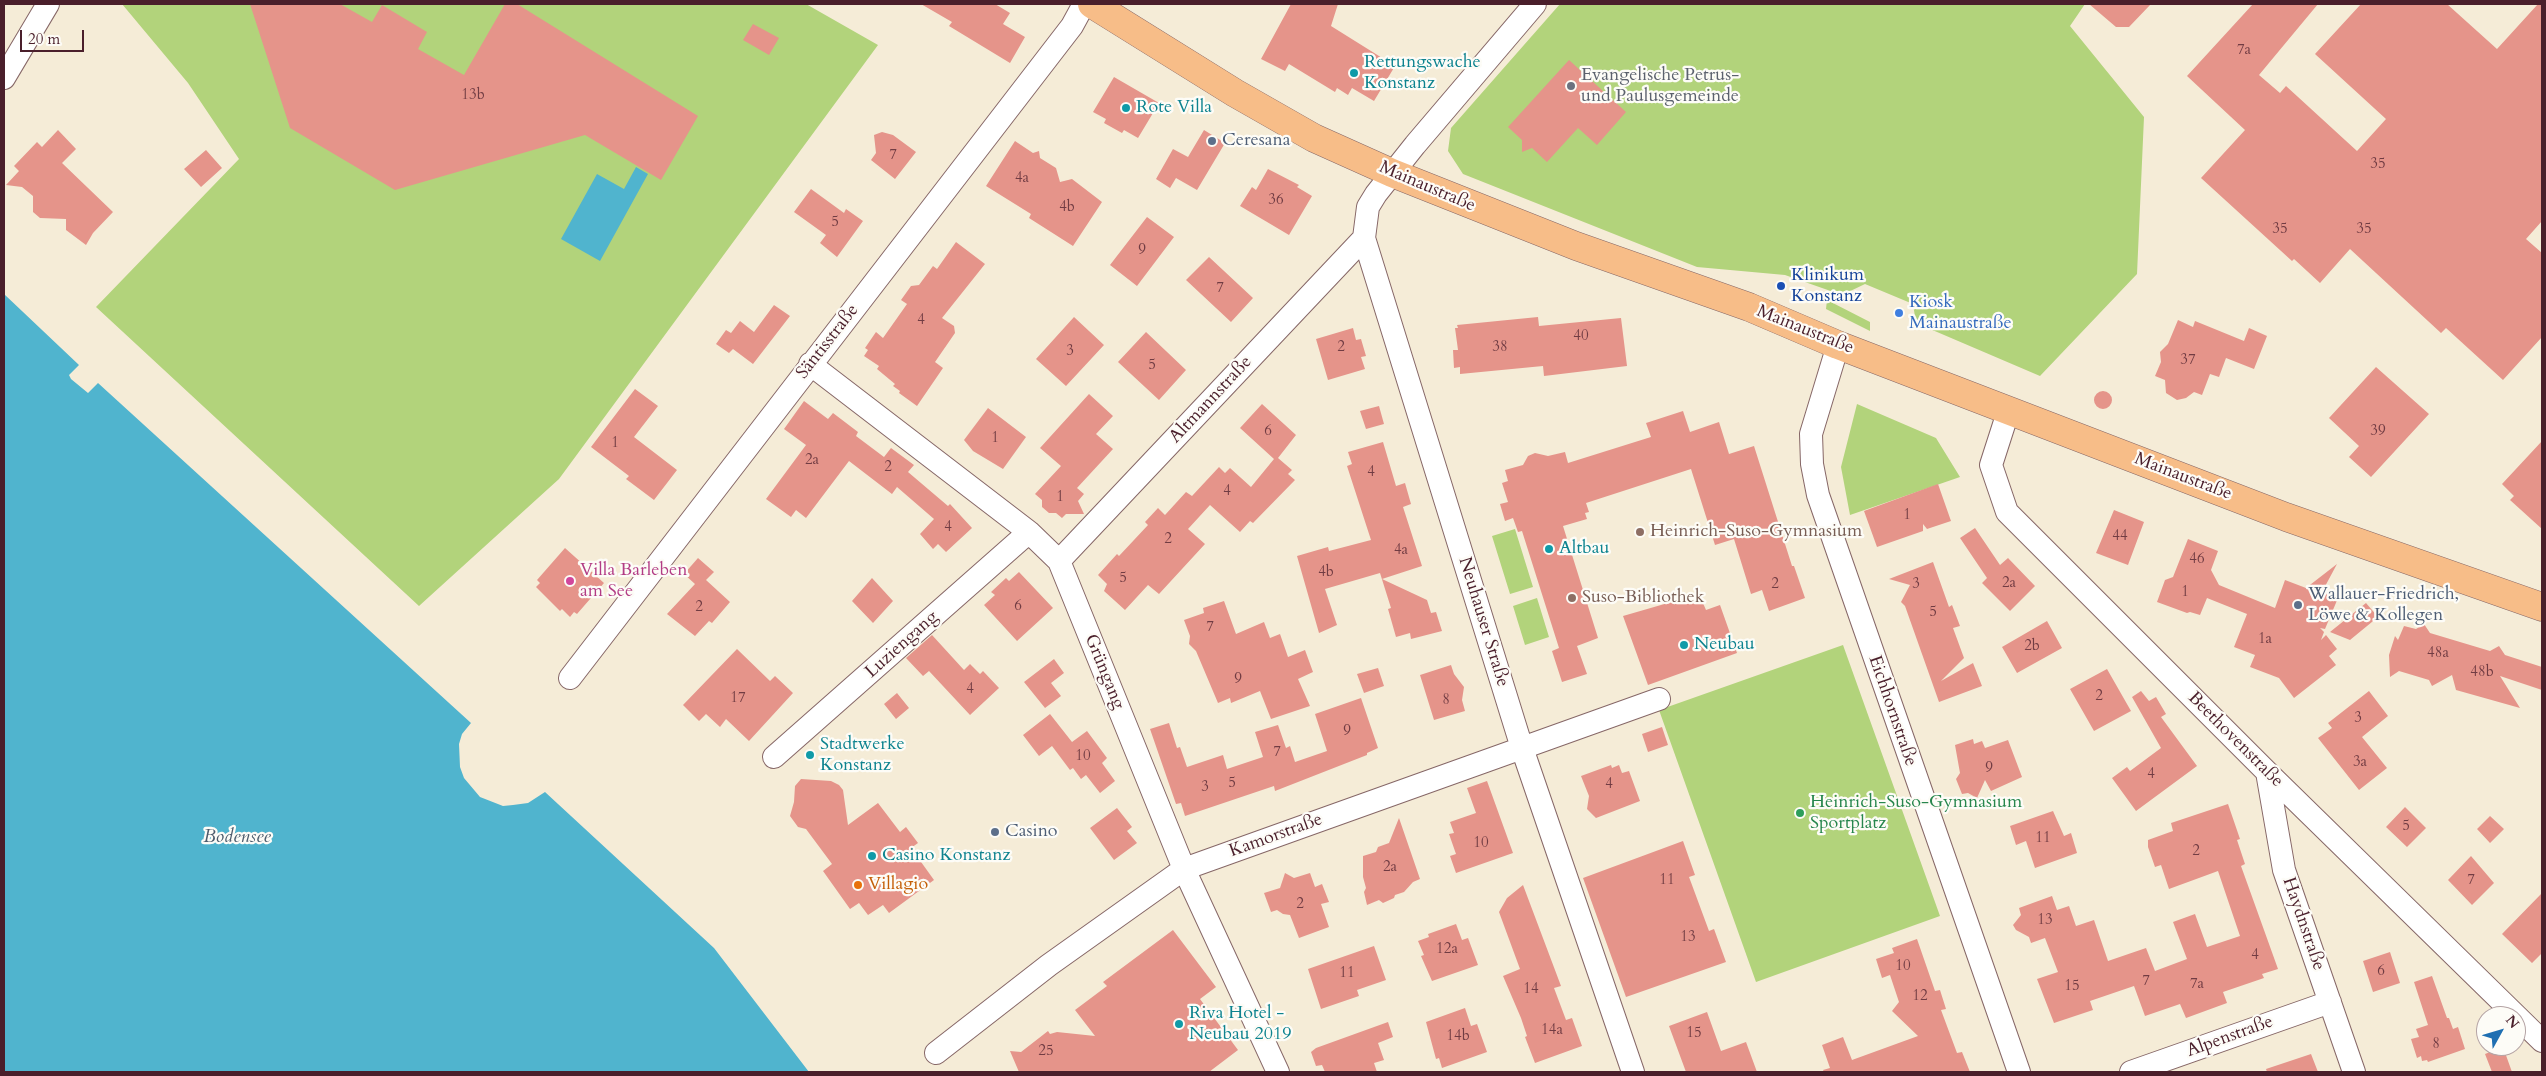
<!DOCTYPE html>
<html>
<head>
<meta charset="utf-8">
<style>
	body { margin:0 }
	#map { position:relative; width:2546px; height:1076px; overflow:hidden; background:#f5ecd7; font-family:Cardo,serif }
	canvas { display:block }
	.frame { position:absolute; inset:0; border:5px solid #4a1f2b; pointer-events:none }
	.north { position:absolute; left:2476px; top:1006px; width:50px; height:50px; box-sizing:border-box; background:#fdfcf7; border:1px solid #b5a4a5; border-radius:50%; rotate:51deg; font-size:14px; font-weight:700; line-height:20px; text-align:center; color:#4a1f2b }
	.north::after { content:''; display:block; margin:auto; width:18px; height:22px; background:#1f6fb2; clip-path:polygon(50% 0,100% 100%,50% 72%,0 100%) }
	.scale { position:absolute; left:20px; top:30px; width:64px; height:22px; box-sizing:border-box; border:2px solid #4a1f2b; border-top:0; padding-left:6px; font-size:15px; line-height:18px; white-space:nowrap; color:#4a1f2b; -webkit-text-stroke:4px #fdfcf7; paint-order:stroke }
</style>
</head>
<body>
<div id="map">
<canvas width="2546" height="1076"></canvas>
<div class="frame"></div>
<div class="north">N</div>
<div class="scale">20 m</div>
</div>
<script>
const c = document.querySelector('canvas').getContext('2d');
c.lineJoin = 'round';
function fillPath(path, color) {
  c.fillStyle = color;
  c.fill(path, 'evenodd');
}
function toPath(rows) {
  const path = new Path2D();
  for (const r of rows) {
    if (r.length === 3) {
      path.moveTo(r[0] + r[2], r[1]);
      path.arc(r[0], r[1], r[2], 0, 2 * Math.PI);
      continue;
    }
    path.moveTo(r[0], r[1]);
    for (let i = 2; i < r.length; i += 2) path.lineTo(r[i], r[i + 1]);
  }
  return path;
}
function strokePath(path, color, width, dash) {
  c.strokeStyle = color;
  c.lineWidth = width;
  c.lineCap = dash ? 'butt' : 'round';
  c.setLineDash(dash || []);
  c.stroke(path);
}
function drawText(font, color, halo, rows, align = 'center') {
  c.font = font + ' Cardo,serif';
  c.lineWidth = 4.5;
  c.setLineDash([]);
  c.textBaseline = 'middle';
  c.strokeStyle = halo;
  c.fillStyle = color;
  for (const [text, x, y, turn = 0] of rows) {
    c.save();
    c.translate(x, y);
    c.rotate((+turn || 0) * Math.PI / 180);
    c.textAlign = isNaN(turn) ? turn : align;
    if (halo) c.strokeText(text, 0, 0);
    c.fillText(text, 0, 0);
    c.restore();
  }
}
fillPath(toPath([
	[122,4,806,4,878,45,559,479,419,606,96,307,239,159,188,83],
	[1560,4,2085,4,2070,26,2144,117,2137,274,2040,376,1916,323,1913,304,1865,284,1842,295,1785,275,1697,267,1463,174,1448,151,1451,128],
	[1827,300,1870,322,1870,331,1826,309],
	[1857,404,1936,438,1960,477,1850,515,1841,467],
	[1515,529,1533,587,1510,594,1492,536],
	[1537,598,1549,637,1525,645,1513,606],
	[1843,645,1940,916,1756,982,1659,710]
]), '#b2d37b');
fillPath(toPath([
	[636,167,648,174,600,261,561,239,597,174,624,189],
	[4,294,79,365,69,375,71,379,88,393,98,383,471,723,462,734,459,744,460,767,464,778,480,797,503,806,513,805,528,803,545,792,714,948,809,1072,4,1072]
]), '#50b4ce');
fillPath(toPath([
	[250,4,340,4,372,22,382,5,427,32,418,49,464,75,505,4,517,4,698,116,661,180,585,135,395,190,290,128],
	[921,4,995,4,1010,13,1003,24,1025,37,1010,63,949,26,952,22],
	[1291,4,1338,4,1331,26,1395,66,1374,101,1352,88,1348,95,1337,88,1335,92,1289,64,1285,71,1261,59],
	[2089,4,2151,4,2129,27,2116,27],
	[2253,4,2318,4,2259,75,2280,93,2286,86,2357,151,2386,119,2315,54,2361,4,2447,4,2497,49,2538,4,2542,4,2542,221,2526,239,2542,253,2542,337,2503,380,2446,328,2441,333,2350,249,2320,283,2294,259,2292,261,2201,178,2245,130,2187,76],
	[753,24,779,38,769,55,743,40],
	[1569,60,1626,112,1597,145,1578,128,1547,162,1532,148,1522,152,1522,140,1508,127],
	[1114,77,1159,103,1138,138,1124,130,1122,133,1104,123,1106,119,1093,112],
	[58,130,76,149,62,163,113,212,93,233,86,245,66,230,66,219,40,218,33,212,33,196,22,187,6,185,19,171,14,166,37,142,42,147],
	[1204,130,1225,143,1197,190,1176,178,1170,188,1156,179,1173,149,1188,157],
	[882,132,893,135,916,152,895,179,871,160,876,153,874,135],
	[1015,141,1033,153,1039,151,1040,158,1056,168,1060,182,1072,179,1102,202,1073,246,1029,218,1031,214,986,186],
	[206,150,222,168,201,187,184,169],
	[1268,169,1299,185,1297,187,1312,196,1289,235,1240,206,1252,187,1256,190],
	[811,189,844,213,846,209,863,221,837,257,820,243,826,235,794,212],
	[1147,217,1174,237,1137,286,1110,265],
	[956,242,985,264,942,318,954,326,955,333,935,362,943,368,917,406,899,393,900,391,893,386,895,384,877,369,879,366,864,356,868,350,865,348,876,332,883,338,907,304,901,300,911,286,919,285,933,266,937,269],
	[1209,257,1253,298,1231,322,1186,280],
	[774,305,790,316,753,364,733,349,729,353,716,344,726,330,731,333,740,321,754,332],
	[1074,317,1104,345,1066,386,1036,359],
	[1538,317,1539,326,1621,318,1627,366,1544,376,1543,366,1460,374,1460,367,1454,368,1453,350,1458,350,1455,328,1458,328,1457,325],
	[2178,320,2193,327,2195,321,2244,341,2249,328,2267,336,2254,369,2226,358,2219,377,2210,374,2202,395,2194,392,2186,398,2177,400,2166,393,2165,380,2155,376,2161,362,2160,352,2168,344],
	[1353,328,1356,340,1361,339,1366,356,1361,357,1365,369,1328,380,1316,339],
	[1146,332,1186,370,1159,400,1118,362],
	[2376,367,2429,414,2371,477,2349,457,2359,446,2329,418],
	[635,389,658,406,634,437,677,470,654,500,626,479,629,476,591,447],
	[2103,400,9],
	[1089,394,1113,416,1096,434,1113,449,1077,488,1084,494,1078,501,1084,514,1066,514,1062,518,1056,513,1049,513,1042,507,1042,500,1035,494,1061,466,1040,448],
	[804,401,828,419,833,413,858,432,856,436,884,457,891,448,914,465,908,472,948,506,950,504,972,528,946,552,938,544,933,549,920,534,934,519,897,487,892,494,849,461,806,518,796,510,791,517,766,499,806,445,784,429],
	[1262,404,1296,435,1278,458,1292,470,1288,474,1295,480,1253,523,1250,521,1240,532,1210,505,1188,529,1205,544,1159,594,1148,585,1125,610,1104,591,1107,584,1098,575,1117,554,1119,556,1148,525,1145,522,1158,508,1165,515,1186,492,1192,496,1219,467,1225,473,1230,468,1251,487,1274,459,1240,428],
	[1379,406,1384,424,1366,429,1360,411],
	[988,408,1026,437,1003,469,973,451,964,440],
	[1683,411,1690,432,1719,422,1729,454,1754,446,1792,566,1794,566,1805,598,1769,611,1762,590,1751,594,1734,539,1715,545,1691,469,1586,503,1589,512,1585,513,1587,519,1563,526,1598,638,1577,646,1587,674,1562,682,1552,651,1559,648,1522,531,1518,532,1513,518,1505,521,1500,504,1508,502,1502,483,1508,481,1505,470,1523,465,1528,456,1535,453,1548,456,1565,452,1568,463,1651,437,1646,423],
	[2542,441,2542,529,2510,500,2514,496,2502,484],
	[1383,442,1396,486,1405,483,1411,504,1403,507,1422,566,1382,579,1427,600,1431,613,1436,612,1442,631,1411,639,1410,633,1396,637,1388,609,1391,608,1380,573,1325,589,1337,625,1319,633,1297,556,1328,547,1329,551,1371,540,1347,466,1352,464,1348,452],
	[1938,484,1951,521,1927,529,1923,524,1923,531,1877,547,1864,511],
	[2114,510,2144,522,2128,565,2096,553],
	[1975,528,2000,565,2008,558,2035,586,2010,611,1982,583,1987,578,1960,538],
	[2188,539,2218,551,2211,570,2219,585,2275,608,2285,580,2306,588,2337,564,2322,592,2338,598,2325,629,2320,628,2324,632,2321,640,2326,635,2337,649,2329,656,2336,665,2294,698,2279,678,2250,667,2255,655,2234,647,2247,614,2207,598,2200,615,2190,612,2187,613,2157,602,2165,580,2173,577],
	[565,548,604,583,577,614,574,612,570,617,562,609,560,611,536,587,540,583,537,580],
	[698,558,714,572,706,580,730,602,712,623,709,621,695,636,667,614,695,584,684,574],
	[1933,562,1949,607,1952,605,1960,626,1953,628,1964,658,1941,681,1973,663,1982,686,1939,702,1905,606,1901,602,1910,585,1889,579],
	[1019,572,1053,608,1017,641,984,605,995,595,991,592,1006,578,1009,581],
	[872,578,893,601,873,623,852,601],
	[1699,594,1706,610,1720,605,1737,653,1648,685,1623,616],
	[1224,601,1236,634,1264,622,1270,638,1280,634,1288,657,1305,650,1313,672,1298,679,1310,706,1271,719,1260,691,1231,703,1230,698,1218,703,1196,651,1189,644,1190,636,1184,620,1204,613,1203,608],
	[2366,603,2378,617,2350,640,2330,632],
	[2047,621,2062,648,2017,673,2002,647],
	[2424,624,2430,633,2490,651,2499,646,2505,655,2542,667,2542,690,2500,676,2520,708,2456,690,2452,675,2432,686,2429,680,2399,671,2390,677,2389,655,2395,636,2398,640,2404,626,2416,629],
	[932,635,964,670,970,664,980,674,983,671,999,688,970,715,929,671,923,676,906,658],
	[737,649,770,681,775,676,793,693,749,741,726,719,720,727,706,714,699,721,683,705],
	[1054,659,1064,673,1051,683,1061,696,1045,708,1024,682],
	[1451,665,1454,674,1464,687,1462,700,1465,711,1434,720,1420,675],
	[1378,668,1384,686,1364,693,1357,674],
	[2107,669,2131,711,2094,731,2070,689],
	[2141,691,2149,701,2156,697,2166,714,2161,717,2197,766,2136,811,2112,778,2127,767,2130,771,2161,748,2132,697],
	[2369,691,2388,716,2362,737,2387,768,2359,790,2318,738,2332,728,2328,723],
	[897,693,909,708,896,719,884,704],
	[1361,698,1378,748,1367,753,1367,755,1275,791,1274,786,1185,816,1181,803,1176,804,1150,729,1169,723,1177,748,1180,747,1187,767,1223,755,1227,769,1263,757,1255,732,1278,725,1286,748,1290,746,1295,762,1327,751,1315,714],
	[1050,714,1072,742,1087,731,1107,758,1102,763,1115,781,1100,793,1086,775,1081,779,1073,768,1070,770,1052,746,1039,756,1023,735],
	[1662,727,1668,745,1648,752,1642,734],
	[1973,739,1974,744,1982,741,1985,748,2008,740,2022,777,1991,791,1985,780,1977,798,1968,793,1962,794,1956,779,1960,773,1955,745],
	[1611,765,1612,768,1619,765,1622,773,1629,771,1640,801,1596,818,1587,809,1589,796,1581,776],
	[801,779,831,781,839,785,843,790,848,825,878,803,900,832,906,827,918,843,911,848,934,880,889,913,883,905,868,915,859,903,850,909,823,871,832,864,806,829,798,827,790,816,794,802,795,786],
	[1487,781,1513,853,1456,873,1450,856,1456,854,1449,834,1454,833,1450,822,1476,813,1467,788],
	[2228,804,2240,839,2237,840,2245,864,2241,866,2278,969,2262,974,2264,978,2223,992,2227,1003,2186,1018,2180,1004,2145,1016,2134,986,2090,1001,2093,1010,2054,1023,2037,979,2058,972,2045,938,2031,943,2029,937,2016,930,2013,925,2021,915,2019,908,2052,896,2057,910,2069,906,2076,926,2094,920,2108,961,2146,948,2155,971,2187,959,2173,922,2195,914,2207,947,2240,936,2218,871,2169,889,2161,865,2155,867,2148,847,2148,840,2173,831,2171,823],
	[2405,807,2426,828,2407,847,2386,827],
	[1117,808,1132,827,1127,831,1137,843,1114,860,1090,828],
	[2053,811,2064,836,2071,833,2077,853,2035,868,2026,841,2016,845,2010,826],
	[2490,816,2504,829,2490,843,2477,829],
	[1399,818,1420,879,1413,882,1404,892,1395,895,1394,898,1383,903,1379,900,1367,905,1364,892,1366,888,1363,877,1363,856,1376,852,1378,847,1389,843],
	[1683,841,1695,875,1689,877,1692,885,1709,931,1714,929,1726,962,1626,997,1583,878],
	[2471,856,2494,883,2472,905,2448,880],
	[1285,873,1294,878,1310,873,1315,887,1322,884,1329,902,1321,904,1329,927,1299,938,1290,915,1283,914,1277,910,1271,912,1264,893,1280,888],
	[1523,885,1561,986,1554,988,1566,1020,1572,1018,1582,1046,1535,1063,1525,1037,1527,1036,1521,1018,1503,976,1520,969,1499,912,1507,898],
	[2542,893,2542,953,2532,963,2502,934],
	[1456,924,1462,940,1468,938,1478,965,1432,981,1421,956,1424,955,1418,941,1429,937,1428,934],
	[1173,930,1216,987,1200,999,1238,1050,1209,1072,1019,1072,1010,1051,1021,1052,1048,1031,1050,1034,1057,1032,1095,1036,1075,1010,1107,986,1103,982],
	[1917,939,1935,991,1940,990,1946,1009,1941,1010,1957,1053,1962,1052,1970,1072,1824,1072,1823,1070,1830,1068,1822,1045,1843,1037,1852,1060,1918,1036,1892,1011,1899,1002,1890,975,1882,978,1876,959,1894,953,1892,948],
	[1374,946,1386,980,1357,990,1359,996,1321,1009,1308,969],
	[2390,952,2400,983,2373,992,2363,961],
	[2432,976,2447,1018,2449,1018,2453,1029,2458,1027,2465,1049,2428,1062,2427,1060,2422,1061,2421,1056,2417,1058,2411,1039,2419,1037,2416,1029,2428,1025,2414,982],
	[1465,1008,1471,1026,1477,1024,1487,1052,1442,1068,1439,1058,1436,1059,1426,1022],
	[1707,1012,1721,1051,1746,1042,1757,1072,1686,1072,1669,1026],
	[1388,1022,1393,1037,1378,1043,1384,1060,1374,1063,1377,1072,1325,1072,1322,1065,1316,1066,1311,1052,1316,1048],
	[2503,1047,2512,1072,2492,1072,2485,1054],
	[2311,1054,2318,1072,2267,1072,2266,1069]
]), '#e5948a');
const minor = toPath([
	[1535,4,1415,145,1376,194,1368,207,1364,238,1522,748,1633,1072],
	[4,78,48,4],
	[1838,345,1811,434,1812,464,1818,495,2019,1072],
	[810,364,1029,532,1059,561,1184,869,1278,1072],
	[2009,409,1991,465,2007,512,2267,772,2542,1041],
	[1059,561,1364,238],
	[570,678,1072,26,1084,4],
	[774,757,1029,532],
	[2267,772,2284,870,2354,1072],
	[936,1053,1049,965,1184,869,1659,699],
	[2131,1072,2330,1002]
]);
const major = toPath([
	[1092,4,1235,93,1314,138,1392,173,1576,246,1749,307,1838,345,2286,517,2542,607]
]);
strokePath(minor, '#866767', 24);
strokePath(major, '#866767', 29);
strokePath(minor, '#fff', 22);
strokePath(major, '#f7bd88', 28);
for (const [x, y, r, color] of [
	[1354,73,5,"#0f9aa8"],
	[1571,86,5,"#6b7280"],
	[1126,108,5,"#0f9aa8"],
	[1212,141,5,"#5c6f8a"],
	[1781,286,5,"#1a4fb4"],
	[1899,313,5,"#3f7fe0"],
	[1640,532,5,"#8d6e63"],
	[1549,549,5,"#0f9aa8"],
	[570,581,5,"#d1479c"],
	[1572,598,5,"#8d6e63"],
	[2298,605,5,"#5c6f8a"],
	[1684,645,5,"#0f9aa8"],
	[810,755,5,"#0f9aa8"],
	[1800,813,5,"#2e9e5b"],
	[995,832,5,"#5c6f8a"],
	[872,856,5,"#0f9aa8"],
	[858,885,5,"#e8710a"],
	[1179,1024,5,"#0f9aa8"]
]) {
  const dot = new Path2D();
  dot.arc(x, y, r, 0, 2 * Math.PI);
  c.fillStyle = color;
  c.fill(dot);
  strokePath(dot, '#fdfcf7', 2);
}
drawText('15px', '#713c43', null, [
	["7a",2244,51],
	["13b",473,96],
	["7",893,156],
	["35",2378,165],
	["4a",1022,179],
	["36",1276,201],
	["4b",1067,208],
	["5",835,223],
	["35",2280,230],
	["35",2364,230],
	["9",1142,251],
	["7",1220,289],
	["4",921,321],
	["40",1581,337],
	["2",1341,348],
	["38",1500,348],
	["3",1070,352],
	["37",2188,361],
	["5",1152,366],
	["6",1268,432],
	["39",2378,432],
	["1",995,439],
	["1",615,444],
	["2a",812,461],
	["2",888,468],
	["4",1371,473],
	["4",1227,492],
	["1",1060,498],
	["1",1907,516],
	["4",948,528],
	["44",2120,537],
	["2",1168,540],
	["4a",1401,551],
	["46",2197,560],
	["4b",1326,573],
	["5",1123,579],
	["2a",2009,584],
	["2",1775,585],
	["3",1916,585],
	["1",2185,593],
	["6",1018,607],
	["2",699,608],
	["5",1933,613],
	["7",1210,628],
	["1a",2265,640],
	["2b",2032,647],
	["48a",2438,654],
	["48b",2482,673],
	["9",1238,680],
	["4",970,690],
	["2",2099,697],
	["17",738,699],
	["8",1446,701],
	["3",2358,719],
	["9",1347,732],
	["7",1277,753],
	["10",1083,757],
	["3a",2360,763],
	["9",1989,769],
	["4",2151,775],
	["5",1232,784],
	["4",1609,785],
	["3",1205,788],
	["5",2406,827],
	["11",2043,839],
	["10",1481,844],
	["2",2196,852],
	["2a",1390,868],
	["11",1667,881],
	["7",2471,881],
	["2",1300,905],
	["13",2045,921],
	["13",1688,938],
	["12a",1447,950],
	["4",2255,956],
	["10",1903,967],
	["6",2381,972],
	["11",1347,974],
	["7",2146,982],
	["7a",2197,985],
	["15",2072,987],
	["14",1531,990],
	["12",1920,997],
	["14a",1552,1031],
	["15",1694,1034],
	["14b",1458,1037],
	["8",2436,1045],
	["25",1046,1052]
]);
drawText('18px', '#0d838f', '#fdfcf7', [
	["Rettungswache",1364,63],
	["Konstanz",1364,84],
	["Rote Villa",1136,108],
	["Altbau",1559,549],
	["Neubau",1694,645],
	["Stadtwerke",820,745],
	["Konstanz",820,766],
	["Casino Konstanz",882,856],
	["Riva Hotel -",1189,1014],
	["Neubau 2019",1189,1035]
], 'left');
drawText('18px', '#5b616d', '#fdfcf7', [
	["Evangelische Petrus-",1581,76],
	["und Paulusgemeinde",1581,97]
], 'left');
drawText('18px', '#4e5e75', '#fdfcf7', [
	["Ceresana",1222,141],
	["Wallauer-Friedrich,",2308,595],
	["Löwe & Kollegen",2308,616],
	["Casino",1005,832]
], 'left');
drawText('18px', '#4a1f2b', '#fdfcf7', [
	["Mainaustraße",1427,187,23],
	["Mainaustraße",1805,330,22],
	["Säntisstraße",828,342,-52],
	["Altmannstraße",1211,400,-47],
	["Mainaustraße",2183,477,21],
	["Neuhauser Straße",1483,622,73],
	["Luziengang",902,645,-42],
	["Grüngang",1104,672,68],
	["Eichhornstraße",1892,711,71],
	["Beethovenstraße",2235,740,45],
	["Kamorstraße",1276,836,-20],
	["Haydnstraße",2303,924,71],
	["Alpenstraße",2230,1037,-20]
]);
drawText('18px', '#164399', '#fdfcf7', [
	["Klinikum",1791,276],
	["Konstanz",1791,297]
], 'left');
drawText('18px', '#366cbe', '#fdfcf7', [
	["Kiosk",1909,303],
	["Mainaustraße",1909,324]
], 'left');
drawText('18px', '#785e54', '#fdfcf7', [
	["Heinrich-Suso-Gymnasium",1650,532],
	["Suso-Bibliothek",1582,598]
], 'left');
drawText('18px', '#b23c85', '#fdfcf7', [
	["Villa Barleben",580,571],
	["am See",580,592]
], 'left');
drawText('18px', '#27864d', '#fdfcf7', [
	["Heinrich-Suso-Gymnasium",1810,803],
	["Sportplatz",1810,824]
], 'left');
drawText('18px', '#c56008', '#fdfcf7', [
	["Villagio",868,885]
], 'left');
drawText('italic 19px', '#4c5b6c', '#fdfcf7', [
	["Bodensee",237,838]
]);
</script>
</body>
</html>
